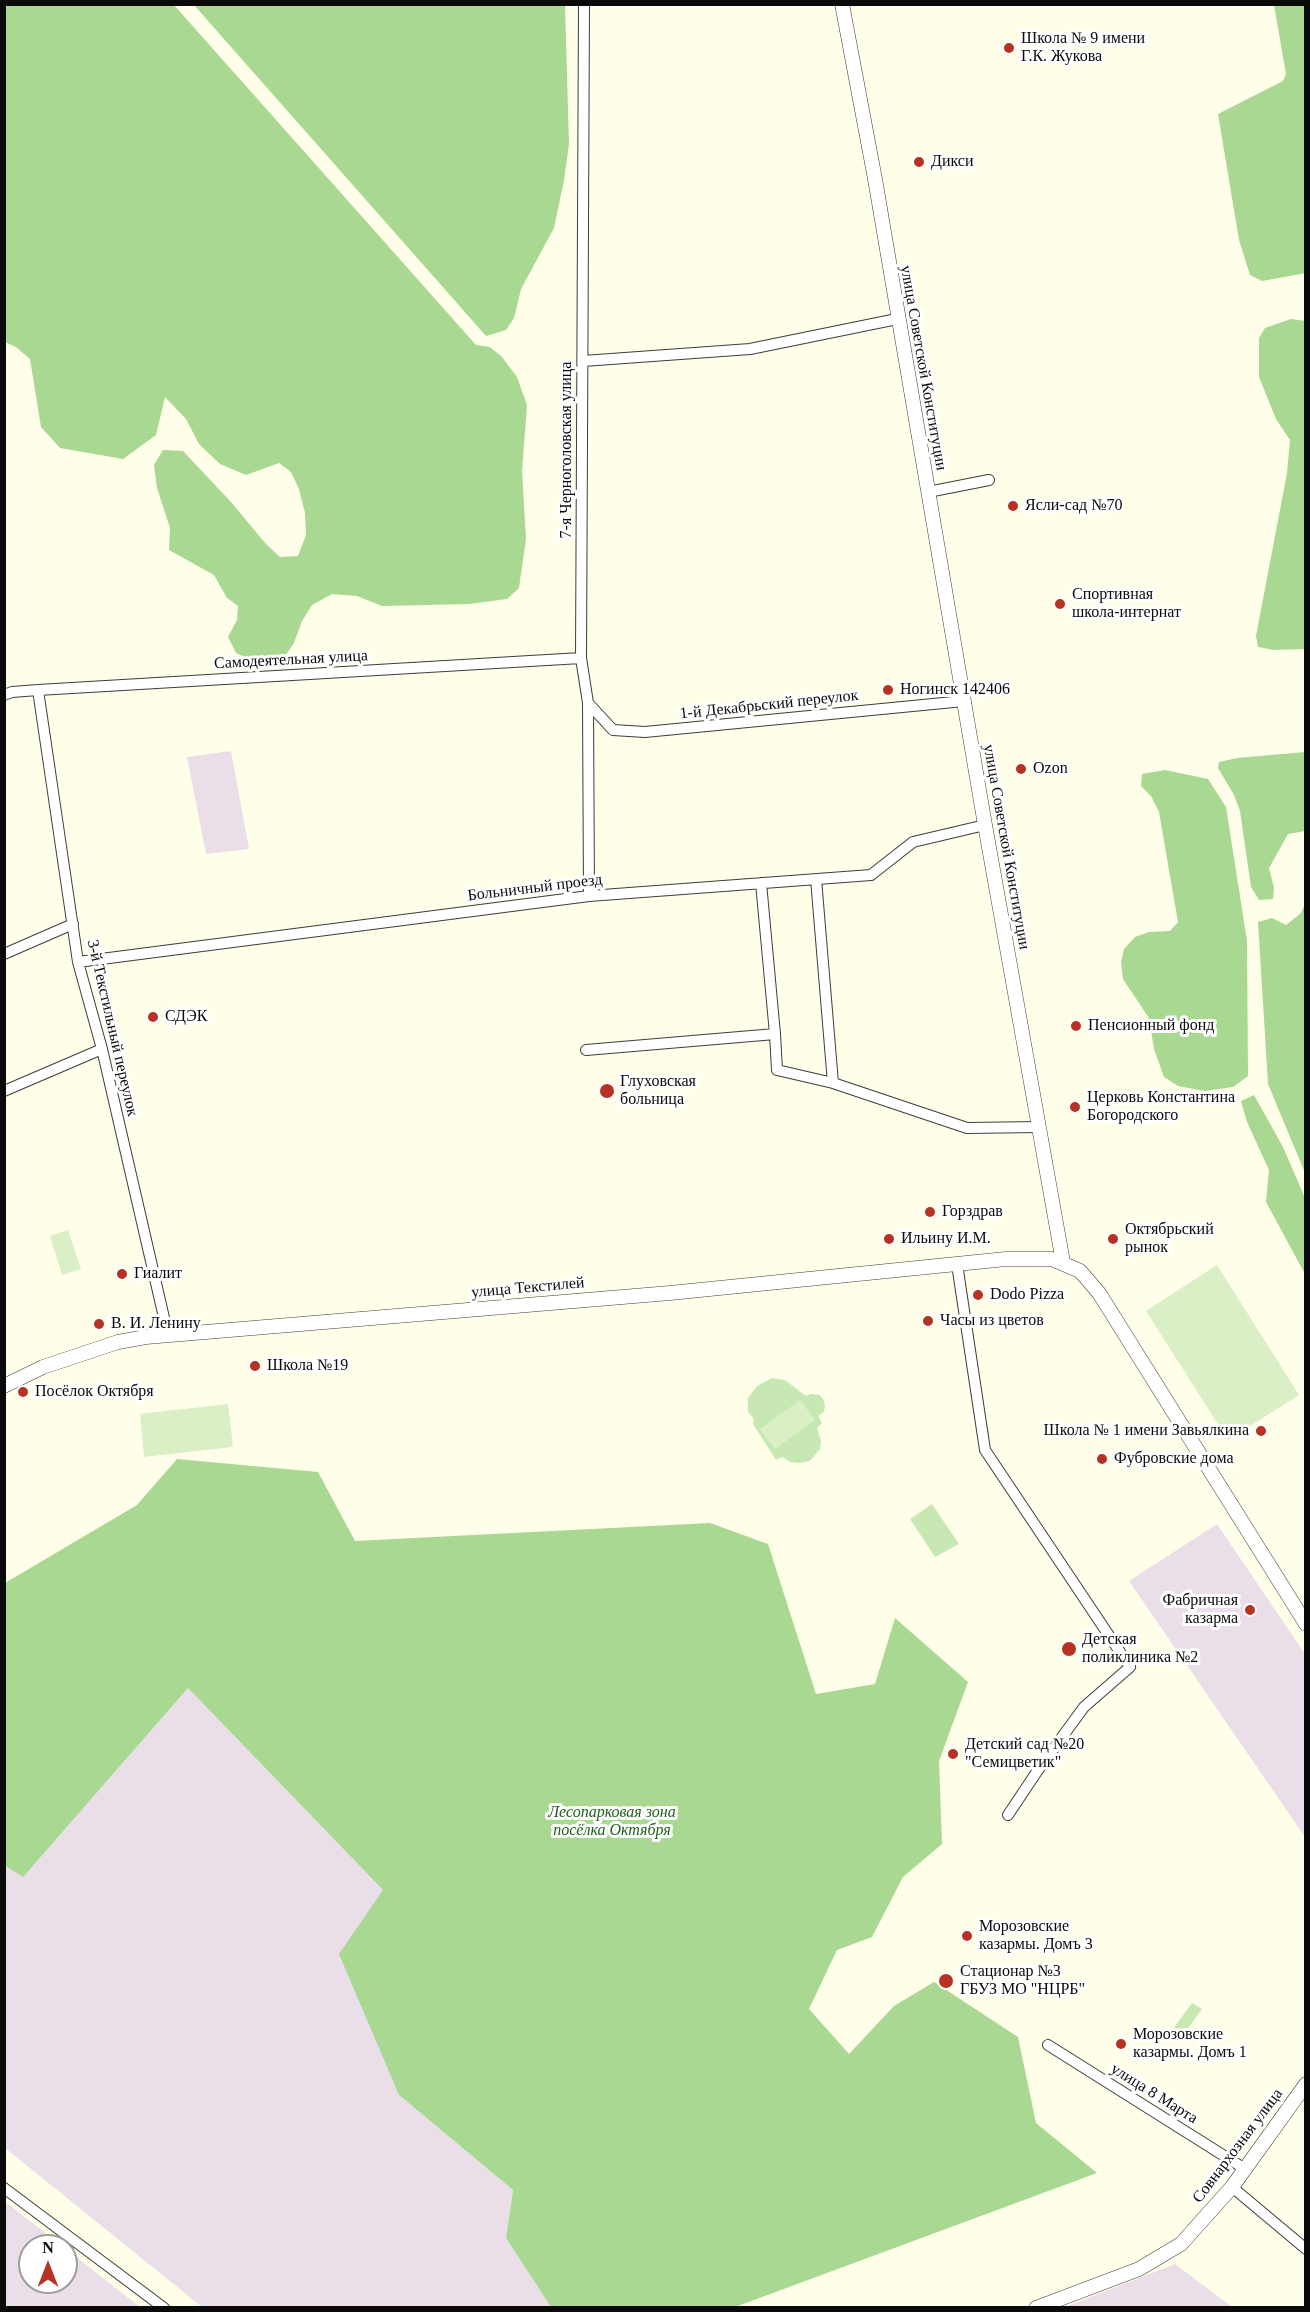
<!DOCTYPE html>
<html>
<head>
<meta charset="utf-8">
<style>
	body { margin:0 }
	#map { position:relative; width:1310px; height:2312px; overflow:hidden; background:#fffee8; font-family:"Times New Roman",serif }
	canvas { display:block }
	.frame { position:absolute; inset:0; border:6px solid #0a0a0a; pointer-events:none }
	.north { position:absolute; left:18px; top:2234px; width:60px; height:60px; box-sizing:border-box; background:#fff; border:2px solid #9d9d9d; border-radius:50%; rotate:0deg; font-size:16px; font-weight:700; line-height:24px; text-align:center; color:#0a0a0a }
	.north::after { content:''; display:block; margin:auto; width:21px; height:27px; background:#b83224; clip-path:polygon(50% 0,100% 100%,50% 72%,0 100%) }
</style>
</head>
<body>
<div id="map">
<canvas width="1310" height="2312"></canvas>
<div class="frame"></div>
<div class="north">N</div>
</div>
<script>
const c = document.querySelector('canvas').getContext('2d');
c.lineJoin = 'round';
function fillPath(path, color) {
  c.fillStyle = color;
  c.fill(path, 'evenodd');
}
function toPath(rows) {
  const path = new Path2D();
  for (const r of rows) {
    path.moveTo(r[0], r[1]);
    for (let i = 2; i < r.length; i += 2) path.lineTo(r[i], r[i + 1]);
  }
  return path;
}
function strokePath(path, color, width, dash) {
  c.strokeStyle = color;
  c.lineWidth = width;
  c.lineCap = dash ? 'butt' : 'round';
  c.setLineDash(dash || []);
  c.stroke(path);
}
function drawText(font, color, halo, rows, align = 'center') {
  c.font = font + ' "Times New Roman",serif';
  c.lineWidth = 6;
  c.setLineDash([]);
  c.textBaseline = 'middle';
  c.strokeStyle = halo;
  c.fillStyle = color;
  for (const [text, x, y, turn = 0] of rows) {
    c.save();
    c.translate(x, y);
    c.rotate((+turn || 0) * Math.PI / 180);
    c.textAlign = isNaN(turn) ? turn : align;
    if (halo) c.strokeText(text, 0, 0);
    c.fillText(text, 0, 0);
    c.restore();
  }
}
fillPath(toPath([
	[231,751,249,849,206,854,187,757],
	[1217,1524,1305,1654,1305,1837,1129,1581],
	[188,1688,383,1890,399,2095,513,2190,506,2238,551,2307,202,2307,5,2148,4,1866,23,1876],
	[4,2201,62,2246,30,2246,30,2282,66,2282,66,2249,140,2307,5,2307],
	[1175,2264,1232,2307,1065,2307]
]), '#eadee9');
fillPath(toPath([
	[772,1378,785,1380,806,1396,811,1394,820,1395,823,1399,825,1405,824,1412,818,1416,822,1423,817,1428,821,1441,820,1449,810,1461,799,1463,790,1462,782,1457,776,1460,753,1424,754,1419,748,1412,748,1398,757,1386],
	[932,1504,959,1544,935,1557,910,1519],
	[1192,2003,1202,2009,1183,2035,1173,2029]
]), '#c7e8b3');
fillPath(toPath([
	[5,4,174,5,476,345,490,347,502,357,517,377,527,405,522,471,526,539,519,588,507,599,469,604,382,606,357,596,332,594,312,605,302,621,294,643,285,656,267,661,251,660,236,653,228,637,237,620,238,606,227,598,214,575,169,550,170,528,157,488,154,465,163,450,183,451,231,502,266,544,280,557,298,556,306,535,305,513,299,489,291,472,279,463,246,475,220,464,199,444,186,419,165,397,156,435,123,459,60,448,41,427,30,359,16,347,5,342],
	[194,5,565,5,569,144,564,180,554,228,521,289,514,318,506,330,486,336],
	[1274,5,1305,5,1306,273,1262,281,1250,275,1239,240,1218,114,1283,81,1286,74],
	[1291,319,1306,321,1305,649,1274,650,1258,647,1256,636,1287,473,1290,440,1276,419,1259,377,1259,338,1265,328],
	[1305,752,1305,831,1288,834,1269,868,1274,888,1273,899,1259,900,1251,887,1240,811,1234,795,1218,768,1219,762,1237,758],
	[1165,770,1208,779,1226,807,1247,941,1248,1076,1233,1087,1205,1091,1178,1086,1164,1077,1154,1049,1149,1018,1123,979,1121,962,1124,949,1135,937,1149,932,1170,931,1178,922,1159,812,1151,796,1141,786,1142,774],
	[1305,904,1305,1173,1268,1084,1258,922,1272,918,1286,925,1301,913],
	[1254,1095,1283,1147,1305,1198,1305,1274,1266,1202,1269,1170,1247,1122,1241,1101],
	[177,1459,318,1472,355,1541,710,1523,768,1544,816,1694,875,1684,895,1618,968,1682,939,1761,942,1844,903,1877,872,1937,837,1950,809,2009,849,2054,894,2006,934,1982,1018,2037,1036,2123,1097,2173,735,2307,551,2307,506,2238,513,2190,399,2095,339,1954,383,1890,188,1688,23,1877,5,1866,5,1583,137,1505]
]), '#a8d892');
fillPath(toPath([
	[68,1230,81,1269,62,1275,50,1236],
	[1217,1265,1299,1395,1228,1440,1146,1311],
	[800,1400,815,1420,775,1449,760,1429],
	[228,1404,233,1447,144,1457,140,1414]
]), '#daefc5');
const minor = toPath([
	[584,4,581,658,588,703,589,896],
	[583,361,750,349,897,319],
	[928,492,989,480],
	[38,690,78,962,102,1049,168,1335],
	[4,695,12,692,38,690,581,658],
	[588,703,613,730,645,732,964,701],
	[816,879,833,1083,967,1128,1039,1127],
	[4,954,73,924],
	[78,962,589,896,871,875,913,842,985,825],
	[775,1034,777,1070,833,1083],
	[586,1050,775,1034,761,883],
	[4,1091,102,1049],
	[957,1264,985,1450,1130,1667,1084,1707,1038,1770,1008,1815],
	[1048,2045,1245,2169],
	[1232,2187,1306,2249],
	[4,2188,164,2308]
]);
const tertiary = toPath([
	[842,4,875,179,985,825,1063,1262],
	[4,1386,43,1367,118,1342,146,1337,670,1293,1006,1259,1052,1259,1080,1271,1099,1293,1306,1624],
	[1036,2308,1139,2269,1181,2244,1232,2187,1306,2084]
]);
strokePath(minor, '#3d3d3d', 12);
strokePath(tertiary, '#3d3d3d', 15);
strokePath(minor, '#fff', 10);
strokePath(tertiary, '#fff', 14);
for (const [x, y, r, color] of [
	[1009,48,6,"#b83224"],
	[919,162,6,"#b83224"],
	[1013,506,6,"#b83224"],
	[1060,604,6,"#b83224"],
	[888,690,6,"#b83224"],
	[1021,769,6,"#b83224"],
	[153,1017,6,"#b83224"],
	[1076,1026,6,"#b83224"],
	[607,1091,8,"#b83224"],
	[1075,1107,6,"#b83224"],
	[930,1212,6,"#b83224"],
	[889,1239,6,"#b83224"],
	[1113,1239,6,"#b83224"],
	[122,1274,6,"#b83224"],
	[978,1295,6,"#b83224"],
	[928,1321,6,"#b83224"],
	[99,1324,6,"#b83224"],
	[255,1366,6,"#b83224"],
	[23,1392,6,"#b83224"],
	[1261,1431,6,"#b83224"],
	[1102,1459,6,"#b83224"],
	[1250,1610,6,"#b83224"],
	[1069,1649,8,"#b83224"],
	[953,1754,6,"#b83224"],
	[967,1936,6,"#b83224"],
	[946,1981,8,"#b83224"],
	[1121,2044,6,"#b83224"]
]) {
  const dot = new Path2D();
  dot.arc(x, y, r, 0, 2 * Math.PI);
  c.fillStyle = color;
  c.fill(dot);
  strokePath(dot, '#fff', 2);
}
drawText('16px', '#0a0a0a', '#fff', [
	["Школа № 9 имени",1021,39],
	["Г.К. Жукова",1021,57],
	["Дикси",931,162],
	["Ясли-сад №70",1025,506],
	["Спортивная",1072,595],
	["школа-интернат",1072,613],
	["Ногинск 142406",900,690],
	["Ozon",1033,769],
	["СДЭК",165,1017],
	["Пенсионный фонд",1088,1026],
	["Глуховская",620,1082],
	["больница",620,1100],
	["Церковь Константина",1087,1098],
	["Богородского",1087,1116],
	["Горздрав",942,1212],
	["Октябрьский",1125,1230],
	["рынок",1125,1248],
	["Ильину И.М.",901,1239],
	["Гиалит",134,1274],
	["Dodo Pizza",990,1295],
	["Часы из цветов",940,1321],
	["В. И. Ленину",111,1324],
	["Школа №19",267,1366],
	["Посёлок Октября",35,1392],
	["Школа № 1 имени Завьялкина",1249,1431,"right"],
	["Фубровские дома",1114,1459],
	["Фабричная",1238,1601,"right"],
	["казарма",1238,1619,"right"],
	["Детская",1082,1640],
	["поликлиника №2",1082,1658],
	["Детский сад №20",965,1745],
	["\"Семицветик\"",965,1763],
	["Морозовские",979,1927],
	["казармы. Домъ 3",979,1945],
	["Стационар №3",960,1972],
	["ГБУЗ МО \"НЦРБ\"",960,1990],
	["Морозовские",1133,2035],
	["казармы. Домъ 1",1133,2053]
], 'left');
drawText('16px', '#0a0a0a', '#fff', [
	["улица Советской Конституции",923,368,80],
	["7-я Черноголовская улица",567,450,-90],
	["Самодеятельная улица",291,660,-3],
	["1-й Декабрьский переулок",769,705,-6],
	["улица Советской Конституции",1006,847,80],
	["Больничный проезд",535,888,-7],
	["3-й Текстильный переулок",112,1028,77],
	["улица Текстилей",528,1288,-5],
	["улица 8 Марта",1154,2094,32],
	["Совнархозная улица",1238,2146,-53]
]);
drawText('italic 16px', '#21601c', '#fff', [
	["Лесопарковая зона",612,1813],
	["посёлка Октября",612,1831]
]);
</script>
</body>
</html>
